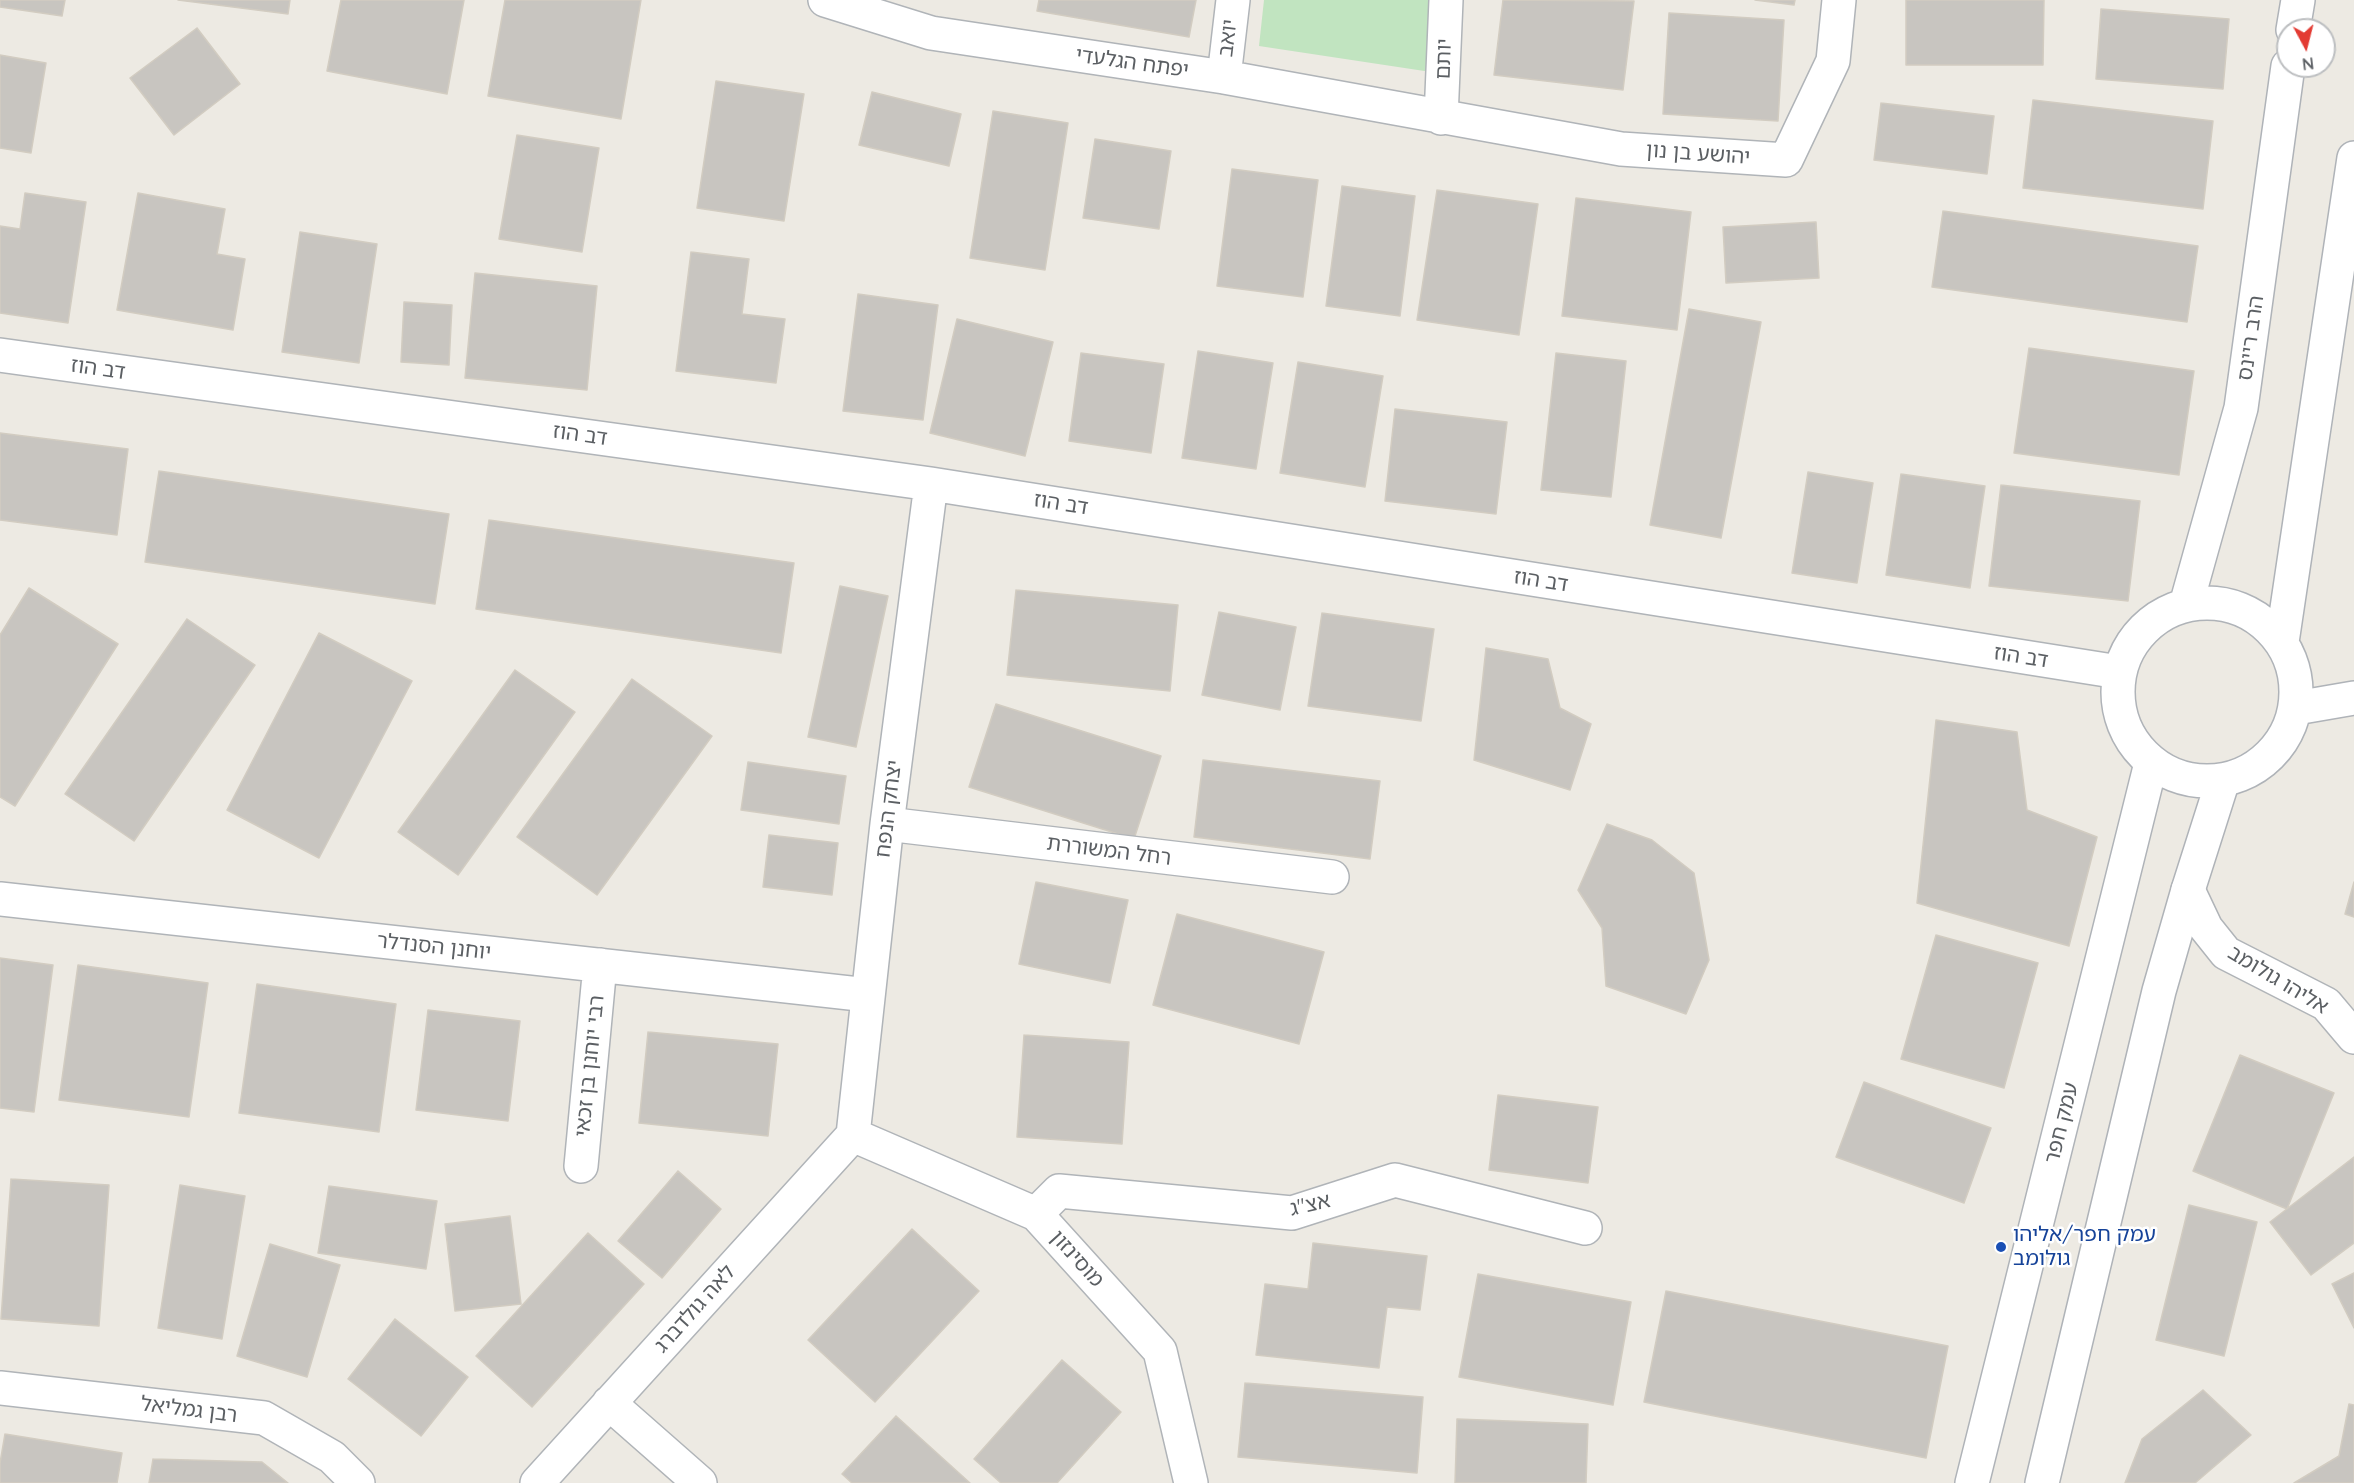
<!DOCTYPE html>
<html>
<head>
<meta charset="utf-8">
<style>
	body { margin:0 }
	#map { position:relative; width:2354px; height:1483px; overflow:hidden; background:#edeae3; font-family:Quicksand,sans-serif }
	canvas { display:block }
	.north { position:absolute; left:2276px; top:18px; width:60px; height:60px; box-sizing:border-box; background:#fff; border:2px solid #bdbfc1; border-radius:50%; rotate:173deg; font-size:16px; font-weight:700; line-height:24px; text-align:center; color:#5b5f63 }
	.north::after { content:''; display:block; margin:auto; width:21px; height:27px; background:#e33b33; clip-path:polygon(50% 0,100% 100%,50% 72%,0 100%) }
</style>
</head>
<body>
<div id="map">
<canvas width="2354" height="1483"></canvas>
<div class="north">N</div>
</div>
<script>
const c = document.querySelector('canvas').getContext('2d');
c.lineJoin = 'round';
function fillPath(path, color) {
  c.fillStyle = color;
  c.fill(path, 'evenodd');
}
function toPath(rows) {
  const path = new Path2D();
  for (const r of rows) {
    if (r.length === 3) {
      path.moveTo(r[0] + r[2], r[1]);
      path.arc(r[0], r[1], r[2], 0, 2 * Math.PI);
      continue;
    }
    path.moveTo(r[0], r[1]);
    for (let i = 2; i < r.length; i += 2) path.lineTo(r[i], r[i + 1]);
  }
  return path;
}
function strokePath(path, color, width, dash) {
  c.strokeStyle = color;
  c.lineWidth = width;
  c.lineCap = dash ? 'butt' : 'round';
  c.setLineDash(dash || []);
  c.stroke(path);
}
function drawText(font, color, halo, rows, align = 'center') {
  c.font = font + ' Quicksand,"Noto Sans Hebrew",sans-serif';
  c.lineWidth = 5;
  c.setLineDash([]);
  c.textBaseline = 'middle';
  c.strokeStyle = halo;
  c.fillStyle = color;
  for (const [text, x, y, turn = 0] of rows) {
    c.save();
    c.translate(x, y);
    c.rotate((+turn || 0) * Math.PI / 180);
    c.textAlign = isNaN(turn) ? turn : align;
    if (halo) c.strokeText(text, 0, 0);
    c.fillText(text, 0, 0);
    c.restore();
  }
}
fillPath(toPath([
	[1264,0,1433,0,1431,72,1259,46]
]), '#c1e4c0');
const building = toPath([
	[0,0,65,0,62,16,0,7,0,0],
	[178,0,290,0,288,14,178,0],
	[341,0,464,0,447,94,327,71,341,0],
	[505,0,641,0,621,119,488,96,505,0],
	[1039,0,1196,0,1189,37,1037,11,1039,0],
	[1503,0,1634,1,1623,90,1494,75,1503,0],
	[1755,0,1795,0,1794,5,1755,0],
	[1906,0,2044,0,2043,65,1906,65,1906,0],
	[2101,9,2229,19,2223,89,2096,79,2101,9],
	[1669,13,1784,20,1778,121,1663,114,1669,13],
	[197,28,240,84,174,135,130,78,197,28],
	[0,55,46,63,31,153,0,148,0,55],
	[716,81,804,94,784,221,697,208,716,81],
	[872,92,961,114,949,166,859,145,872,92],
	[2033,100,2213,121,2203,209,2023,188,2033,100],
	[1881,103,1994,116,1987,174,1874,160,1881,103],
	[993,111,1068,123,1045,270,970,258,993,111],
	[517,135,599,148,582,252,499,239,517,135],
	[1095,139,1171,151,1159,229,1083,218,1095,139],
	[1232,169,1318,180,1303,297,1217,286,1232,169],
	[1342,186,1415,196,1400,316,1326,306,1342,186],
	[1437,190,1538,204,1519,335,1417,320,1437,190],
	[25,193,86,202,68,323,0,313,0,226,20,229,25,193],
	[138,193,225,209,217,254,245,259,233,330,117,310,138,193],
	[1576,198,1691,212,1677,330,1562,316,1576,198],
	[1943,211,2198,246,2187,322,1932,287,1943,211],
	[1816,222,1819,278,1726,283,1723,227,1816,222],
	[300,232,377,244,359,363,282,352,300,232],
	[691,252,749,259,742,314,785,319,776,383,676,371,691,252],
	[475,273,597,286,587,390,465,378,475,273],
	[858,294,938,305,923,420,843,411,858,294],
	[404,302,452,305,449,365,401,362,404,302],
	[1689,309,1761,322,1721,538,1650,525,1689,309],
	[957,319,1053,342,1025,456,930,433,957,319],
	[2029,348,2194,371,2179,475,2014,453,2029,348],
	[1198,351,1273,363,1256,469,1182,458,1198,351],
	[1081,353,1164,364,1151,453,1069,441,1081,353],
	[1556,353,1626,361,1611,497,1541,490,1556,353],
	[1298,362,1383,376,1365,487,1280,473,1298,362],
	[1395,409,1507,422,1496,514,1385,501,1395,409],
	[0,433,128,449,117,535,0,520,0,433],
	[159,471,449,514,435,604,145,562,159,471],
	[1808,472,1873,483,1857,583,1792,573,1808,472],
	[1901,474,1985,486,1970,588,1886,575,1901,474],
	[2001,485,2140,501,2128,601,1989,586,2001,485],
	[489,520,794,563,781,653,476,609,489,520],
	[840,586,888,596,856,747,808,737,840,586],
	[29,588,118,644,15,806,0,797,0,635,29,588],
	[1016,590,1178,605,1170,691,1007,675,1016,590],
	[1219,612,1296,627,1280,710,1202,695,1219,612],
	[1322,613,1434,629,1421,721,1308,706,1322,613],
	[187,619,255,665,134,841,65,794,187,619],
	[319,633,412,681,319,858,227,810,319,633],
	[1486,648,1548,659,1560,708,1591,724,1570,790,1474,760,1486,648],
	[515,670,575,712,458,875,398,832,515,670],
	[632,679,712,736,597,895,517,837,632,679],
	[996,704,1161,756,1134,839,969,787,996,704],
	[1936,720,2017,732,2027,810,2097,837,2069,946,1917,903,1936,720],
	[1203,760,1380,781,1370,859,1194,837,1203,760],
	[748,762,846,776,839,824,741,810,748,762],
	[1607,824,1652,840,1694,873,1709,960,1686,1014,1606,986,1602,928,1578,890,1607,824],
	[769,835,838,843,832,895,763,887,769,835],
	[1036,882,1128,900,1110,983,1019,964,1036,882],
	[2354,882,2354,917,2345,914,2354,882],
	[1177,914,1324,952,1299,1044,1153,1005,1177,914],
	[1936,935,2038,963,2004,1088,1901,1059,1936,935],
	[0,958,53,965,34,1112,0,1108,0,958],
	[78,965,208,983,189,1117,59,1100,78,965],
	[257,984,396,1004,379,1132,239,1113,257,984],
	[428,1010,520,1021,508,1121,416,1110,428,1010],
	[648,1032,778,1044,768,1136,639,1123,648,1032],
	[1024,1035,1129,1042,1122,1144,1017,1137,1024,1035],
	[2240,1055,2334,1093,2287,1209,2193,1171,2240,1055],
	[1864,1082,1991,1128,1964,1203,1836,1157,1864,1082],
	[1498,1095,1598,1107,1588,1183,1489,1170,1498,1095],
	[2354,1157,2354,1243,2311,1275,2270,1222,2354,1157],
	[678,1171,721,1209,662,1278,618,1241,678,1171],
	[11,1179,109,1185,99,1326,1,1319,11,1179],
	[180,1185,245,1196,222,1339,158,1328,180,1185],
	[329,1186,437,1201,426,1269,318,1253,329,1186],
	[2189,1205,2257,1222,2224,1356,2156,1340,2189,1205],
	[510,1216,521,1304,455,1311,445,1224,510,1216],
	[912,1229,979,1291,875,1402,808,1340,912,1229],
	[588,1233,644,1284,532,1407,476,1356,588,1233],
	[1313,1243,1427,1256,1420,1310,1387,1307,1379,1368,1256,1355,1265,1284,1308,1289,1313,1243],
	[270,1244,340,1265,307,1377,237,1356,270,1244],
	[2354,1273,2354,1328,2332,1284,2354,1273],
	[1478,1274,1631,1302,1613,1405,1459,1377,1478,1274],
	[1666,1291,1948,1346,1926,1458,1644,1402,1666,1291],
	[395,1319,468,1377,421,1436,348,1379,395,1319],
	[1062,1360,1121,1412,1057,1483,1001,1483,974,1459,1062,1360],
	[1245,1383,1423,1397,1417,1473,1238,1457,1245,1383],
	[2203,1390,2251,1435,2195,1483,2125,1483,2142,1439,2203,1390],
	[2349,1404,2354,1405,2354,1483,2294,1483,2339,1456,2349,1404],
	[896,1416,970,1483,852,1483,842,1474,896,1416],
	[1457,1419,1588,1424,1586,1483,1455,1483,1457,1419],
	[5,1434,122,1453,117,1483,0,1483,0,1463,5,1434],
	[153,1459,262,1462,288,1483,149,1483,153,1459]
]);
fillPath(building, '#c8c5c0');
strokePath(building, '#d2ccc1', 1.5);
const street = toPath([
	[825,0,931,33,1224,77,1621,149,1786,160,1833,61,1839,0],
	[1224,77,1233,0],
	[1441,118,1446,0],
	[0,355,931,484,2119,672],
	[887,824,1332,877],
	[2188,890,2206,928,2226,953,2326,1004,2354,1037],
	[0,899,868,995],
	[853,1135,887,824,931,484],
	[853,1135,1036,1214,1160,1351,1191,1483],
	[581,1166,600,965],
	[1036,1214,1059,1191,1292,1213,1395,1180,1585,1228],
	[0,1388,264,1418,332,1457,358,1483],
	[609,1403,700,1483],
	[537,1483,853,1135]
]);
const secondary = toPath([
	[2293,30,2298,0],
	[2207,692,89],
	[2186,605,2241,408,2288,66],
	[2282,642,2354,158],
	[2296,708,2354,698],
	[1972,1483,2151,763],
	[2042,1483,2159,991,2188,890,2223,780]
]);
strokePath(street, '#b0b4b8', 36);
strokePath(secondary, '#afb3b8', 36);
strokePath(street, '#fff', 33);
strokePath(secondary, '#fff', 33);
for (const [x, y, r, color] of [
	[2001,1247,6,"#1a4fb4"]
]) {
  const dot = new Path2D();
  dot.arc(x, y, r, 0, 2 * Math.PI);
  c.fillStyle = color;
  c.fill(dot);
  strokePath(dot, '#fff', 2);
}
drawText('21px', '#5b5f63', '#fff', [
	["יואב",1228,38,-83],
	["יותם",1444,59,-88],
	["יפתח הגלעדי",1132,63,8],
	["יהושע בן נון",1698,154,4],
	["הרב ריינס",2251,338,-82],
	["דב הוז",98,369,8],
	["דב הוז",580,435,8],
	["דב הוז",1061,504,9],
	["דב הוז",1541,581,9],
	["דב הוז",2021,657,9],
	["יצחק הנפח",889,809,-83],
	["רחל המשוררת",1109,851,7],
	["יוחנן הסנדלר",434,947,6],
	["אליהו גולומב",2278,980,31],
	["רבי יוחנן בן זכאי",590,1066,-84],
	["עמק חפר",2062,1123,-76],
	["אצ\"ג",1310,1205,-13],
	["מוסינזון",1077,1259,48],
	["לאה גולדברג",695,1309,-48],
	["רבן גמליאל",189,1410,7]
]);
drawText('21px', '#164399', '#fff', [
	["עמק חפר/אליהו",2013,1235],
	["גולומב",2013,1259]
], 'left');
</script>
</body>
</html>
